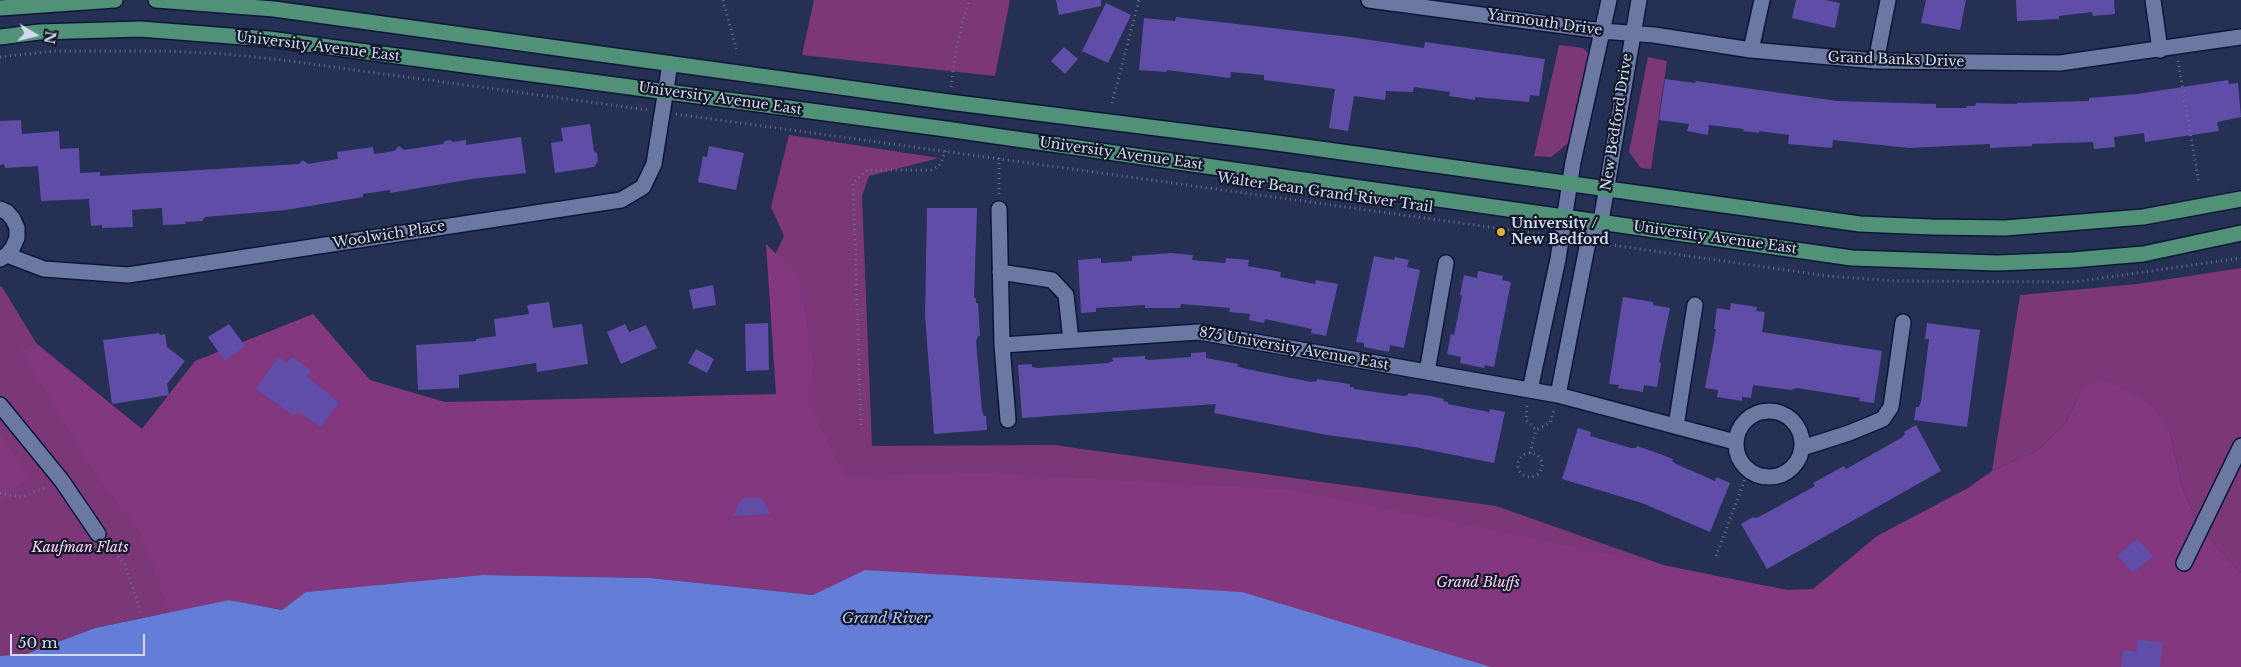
<!DOCTYPE html>
<html>
<head>
<meta charset="utf-8">
<style>
	body { margin:0 }
	#map { position:relative; width:2241px; height:667px; overflow:hidden; background:#253054; font-family:"Libre Baskerville",serif }
	canvas { display:block }
	.north { position:absolute; left:10px; top:10px; width:50px; height:50px; -webkit-text-stroke:4px #141929; paint-order:stroke; rotate:99deg; font-size:14px; font-weight:700; line-height:20px; text-align:center; color:#d1daf1 }
	.north::after { content:''; display:block; margin:auto; width:18px; height:22px; background:#d1daf1; clip-path:polygon(50% 0,100% 100%,50% 72%,0 100%) }
	.scale { position:absolute; left:10px; top:634px; width:135px; height:22px; box-sizing:border-box; border:2px solid #d1daf1; border-top:0; padding-left:6px; font-size:15px; line-height:18px; white-space:nowrap; color:#d1daf1; -webkit-text-stroke:4px #141929; paint-order:stroke }
</style>
</head>
<body>
<div id="map">
<canvas width="2241" height="667"></canvas>
<div class="north">N</div>
<div class="scale">50 m</div>
</div>
<script>
const c = document.querySelector('canvas').getContext('2d');
c.lineJoin = 'round';
function fillPath(path, color) {
  c.fillStyle = color;
  c.fill(path, 'evenodd');
}
function toPath(rows) {
  const path = new Path2D();
  for (const r of rows) {
    if (r.length === 3) {
      path.moveTo(r[0] + r[2], r[1]);
      path.arc(r[0], r[1], r[2], 0, 2 * Math.PI);
      continue;
    }
    path.moveTo(r[0], r[1]);
    for (let i = 2; i < r.length; i += 2) path.lineTo(r[i], r[i + 1]);
  }
  return path;
}
function strokePath(path, color, width, dash) {
  c.strokeStyle = color;
  c.lineWidth = width;
  c.lineCap = dash ? 'butt' : 'round';
  c.setLineDash(dash || []);
  c.stroke(path);
}
function drawText(font, color, halo, rows, align = 'center') {
  c.font = font + ' "Libre Baskerville",serif';
  c.lineWidth = 4.5;
  c.setLineDash([]);
  c.textBaseline = 'middle';
  c.strokeStyle = halo;
  c.fillStyle = color;
  for (const [text, x, y, turn = 0] of rows) {
    c.save();
    c.translate(x, y);
    c.rotate((+turn || 0) * Math.PI / 180);
    c.textAlign = isNaN(turn) ? turn : align;
    if (halo) c.strokeText(text, 0, 0);
    c.fillText(text, 0, 0);
    c.restore();
  }
}
fillPath(toPath([
	[814,0,1010,0,995,76,802,55],
	[1559,45,1583,48,1591,56,1576,137,1551,157,1534,156],
	[1648,57,1667,61,1651,169,1641,168,1629,152],
	[789,135,939,158,869,176,862,196,872,446,1054,445,1496,506,1794,611,1491,667,813,595,774,257,784,236,771,207],
	[2241,268,2241,573,2202,530,2183,491,2169,429,2080,393,2065,424,2038,450,1992,471,2020,295,2137,284],
	[0,286,2,287,96,441,229,600,95,628,26,654,0,656]
]), '#7c3778');
fillPath(toPath([
	[766,244,799,276,813,361,810,405,844,476,984,473,1292,490,1787,590,1813,589,1877,536,1968,488,1992,471,2038,450,2065,424,2080,393,2103,379,2150,404,2169,429,2183,491,2202,530,2241,573,2241,667,1491,667,1242,592,866,570,813,595,651,578,482,575,307,592,282,610,229,600,170,613,140,531,90,466,21,350,37,344,142,429,195,361,313,314,370,380,445,402,776,394],
	[0,435,31,478,14,489,0,502]
]), '#83377f');
fillPath(toPath([
	[865,570,1242,592,1491,667,0,667,0,656,26,654,95,628,229,600,282,610,306,592,482,575,651,578,813,595]
]), '#647dd7');
fillPath(toPath([
	[1056,0,1101,0,1101,6,1059,15],
	[1796,0,1825,0,1840,3,1835,28,1792,18],
	[1926,0,1966,0,1960,30,1921,23],
	[2016,0,2114,0,2115,14,2093,16,2092,12,2059,16,2059,19,2017,21],
	[1106,3,1131,15,1108,63,1082,51],
	[1176,17,1350,37,1424,48,1425,42,1545,59,1539,96,1530,95,1529,102,1475,97,1475,100,1449,96,1450,92,1414,87,1413,92,1386,91,1385,100,1354,96,1348,131,1329,128,1335,89,1264,80,1264,75,1231,72,1230,78,1167,70,1166,72,1139,70,1144,18,1175,21],
	[1064,47,1078,59,1065,74,1051,61],
	[1665,79,1695,83,1696,81,1837,101,1936,104,1936,108,1967,108,1966,106,1975,106,1976,103,2017,104,2017,103,2089,101,2089,98,2137,94,2228,80,2229,84,2238,83,2241,117,2217,122,2219,131,2145,142,2144,133,2114,137,2115,147,2094,149,2093,142,2032,144,2032,146,1990,148,1990,144,1909,148,1833,140,1832,148,1788,144,1789,135,1759,131,1759,133,1743,131,1744,129,1709,125,1708,135,1687,131,1689,124,1659,120],
	[21,120,22,134,59,131,60,149,79,148,80,173,100,172,100,176,299,164,303,160,308,164,338,159,337,152,373,147,374,154,394,151,399,146,404,150,443,144,445,141,450,140,453,142,466,140,466,145,521,137,526,173,472,179,390,193,390,190,363,194,363,197,286,210,205,217,202,221,185,222,186,224,163,225,162,208,132,210,133,227,102,228,102,225,91,226,89,199,41,201,38,166,5,168,4,164,0,165,0,121],
	[590,124,594,151,597,153,598,161,594,167,555,173,551,143,563,141,561,128],
	[709,146,744,153,736,190,698,182,703,156,707,157],
	[927,208,977,208,974,298,976,298,976,303,978,303,980,336,978,336,976,341,982,411,984,416,986,416,987,430,934,434,925,315],
	[1171,253,1193,255,1192,260,1225,263,1226,258,1249,260,1248,266,1281,272,1280,277,1315,284,1316,280,1338,284,1326,336,1311,333,1312,329,1265,319,1264,323,1249,320,1250,314,1229,312,1230,308,1181,304,1180,308,1145,308,1145,305,1096,308,1096,312,1081,313,1078,260,1101,258,1101,263,1132,261,1132,256],
	[1374,256,1394,260,1395,257,1409,260,1407,267,1420,270,1404,348,1390,345,1389,352,1364,347,1364,343,1356,342],
	[1478,271,1503,276,1502,280,1511,282,1494,367,1485,365,1484,368,1460,363,1461,357,1447,354,1451,334,1454,335,1462,296,1460,295,1464,275,1477,278],
	[713,285,716,305,693,309,689,290],
	[1623,297,1653,302,1653,305,1670,308,1659,362,1661,363,1657,387,1644,385,1643,392,1618,388,1619,385,1609,384],
	[549,302,553,328,582,324,588,364,537,372,536,363,459,375,459,388,418,390,416,345,476,341,476,339,496,336,494,319,529,314,527,305],
	[1731,303,1757,307,1756,311,1765,312,1762,332,1882,351,1874,403,1859,401,1860,398,1797,388,1791,390,1753,385,1751,398,1742,397,1742,401,1717,397,1718,390,1705,388,1716,329,1714,329,1717,308,1730,310],
	[768,323,769,370,746,371,745,324],
	[1927,323,1980,330,1967,427,1914,420,1916,407,1919,407,1921,402,1929,339,1925,339],
	[229,324,245,346,225,361,208,337],
	[625,324,629,332,646,325,657,348,621,364,607,332],
	[159,333,160,335,165,334,167,347,185,361,167,384,169,395,112,404,103,340],
	[696,349,714,359,707,373,688,363],
	[1206,352,1206,358,1238,364,1237,366,1242,368,1311,382,1317,381,1317,379,1350,384,1350,387,1354,387,1354,389,1403,396,1408,395,1408,393,1431,396,1444,399,1443,401,1448,402,1448,404,1489,412,1490,409,1505,412,1494,463,1414,447,1327,435,1214,413,1216,404,1022,418,1018,365,1032,364,1032,367,1038,368,1108,363,1113,361,1112,358,1126,357,1145,356,1145,359,1149,360,1191,357,1191,353],
	[278,357,287,363,292,357,311,370,307,377,339,402,321,427,297,411,294,416,256,389],
	[1916,425,1941,471,1767,569,1741,524,1753,517,1754,518,1759,517,1815,486,1813,483,1844,466,1846,469,1901,438,1905,434,1904,432],
	[1578,428,1591,432,1590,436,1631,448,1636,448,1637,446,1663,455,1673,459,1672,461,1676,464,1715,481,1716,477,1730,483,1710,532,1642,503,1562,479],
	[742,498,761,498,771,514,733,516],
	[2137,539,2153,556,2133,573,2117,556],
	[2138,639,2163,643,2160,667,2121,667,2123,650,2136,652]
]), '#604da7');
const minor = toPath([
	[1369,0,1602,31,1654,35,1751,50,1876,61,2060,63,2241,37],
	[2153,0,2160,50],
	[1751,50,1762,0],
	[1876,61,1888,0],
	[0,209,7,212,13,219,17,228,17,238,13,247,7,255,0,259],
	[999,209,1002,345,1008,420],
	[7,255,44,269,128,275,621,200,643,187,654,164,670,64],
	[1000,272,1052,280,1066,295,1071,340],
	[1002,345,1199,332,1558,395,1735,442],
	[1427,372,1446,263],
	[1530,390,1558,259,1573,162,1609,0],
	[1558,395,1588,242,1601,221,1639,0],
	[0,405,62,481,98,534],
	[1769,444,33],
	[1676,426,1695,305],
	[1802,448,1849,433,1883,419,1891,407,1903,322],
	[2184,563,2241,446]
]);
const major = toPath([
	[156,0,274,9,949,102,1277,143,1860,224,1931,227,2005,228,2143,217,2241,199],
	[0,8,115,0],
	[0,37,39,32,140,29,269,39,946,129,1852,258,1997,263,2072,260,2143,254,2241,233]
]);
strokePath(minor, '#0e1638', 18);
strokePath(major, '#0e1638', 18);
strokePath(toPath([
	[723,0,737,52],
	[0,57,55,51,166,51,225,54,282,60,648,110],
	[2178,61,2199,184],
	[951,87,957,44,969,0],
	[1112,103,1139,0],
	[676,114,1547,235],
	[999,158,999,195],
	[1605,244,1828,276,1896,281,2074,282,2241,258],
	[1527,406,1526,420,1536,430,1550,423,1554,410],
	[861,425,853,183,867,170,931,170,939,166,946,150],
	[1530,453,1536,430],
	[1530,465,12],
	[0,493,22,497,47,487],
	[108,545,125,565,141,614],
	[1716,556,1748,471]
]), '#656f8f', 3, [1, 4]);
strokePath(minor, '#6a78a2', 15);
strokePath(major, '#509177', 15);
for (const [x, y, r, color] of [
	[1501,232,5,"#dbb233"]
]) {
  const dot = new Path2D();
  dot.arc(x, y, r, 0, 2 * Math.PI);
  c.fillStyle = color;
  c.fill(dot);
  strokePath(dot, '#141929', 2);
}
drawText('14px', '#d1daf1', '#141929', [
	["Yarmouth Drive",1545,23,8],
	["University Avenue East",318,47,7],
	["Grand Banks Drive",1896,60,2],
	["University Avenue East",720,99,8],
	["New Bedford Drive",1617,122,-81],
	["University Avenue East",1121,154,8],
	["Walter Bean Grand River Trail",1325,193,8],
	["Woolwich Place",389,235,-9],
	["University Avenue East",1715,238,8],
	["875 University Avenue East",1294,349,10]
]);
drawText('bold 14px', '#d1daf1', '#141929', [
	["University /",1511,224],
	["New Bedford",1511,240]
], 'left');
drawText('italic 14px', '#fed4fa', '#141929', [
	["Kaufman Flats",80,548],
	["Grand Bluffs",1478,583]
]);
drawText('italic 15px', '#b5c5f4', '#141929', [
	["Grand River",886,619]
]);
</script>
</body>
</html>
